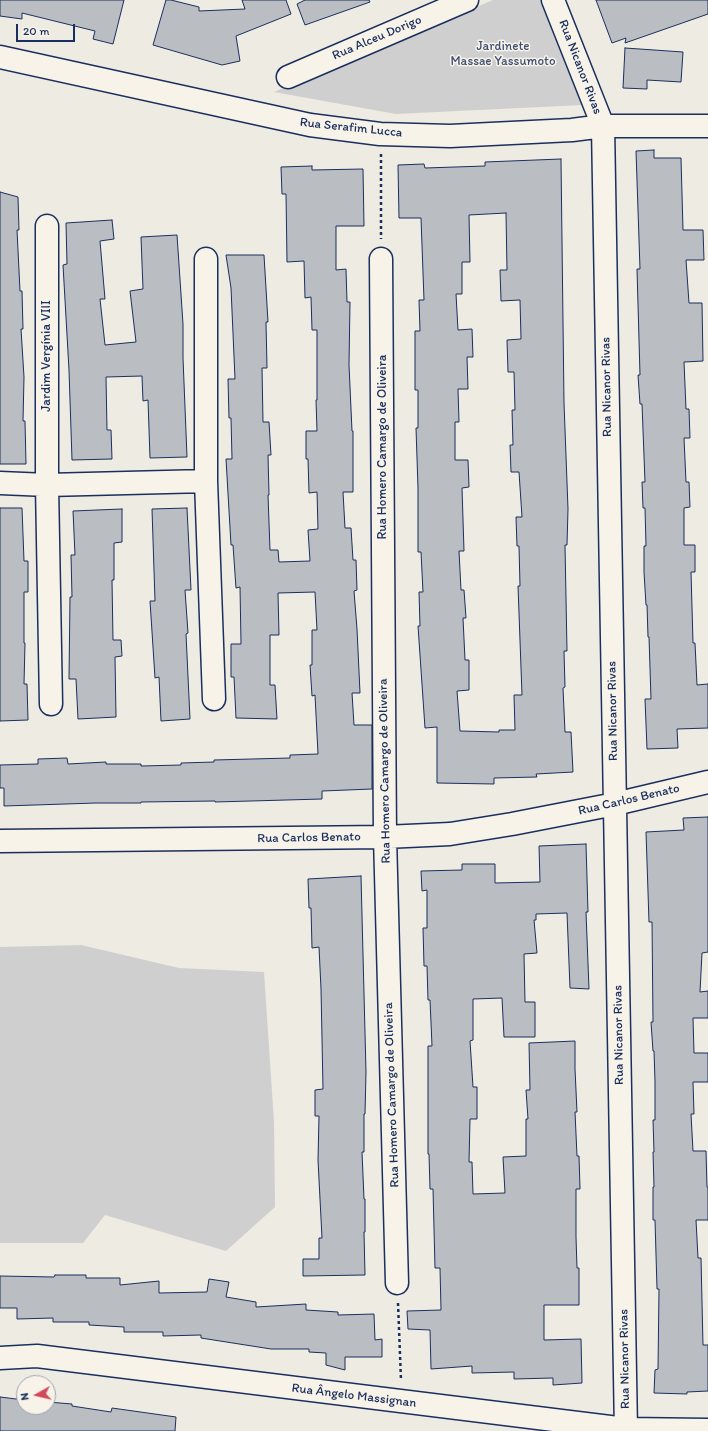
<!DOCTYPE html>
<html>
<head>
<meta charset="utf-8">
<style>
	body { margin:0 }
	#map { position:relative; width:708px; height:1431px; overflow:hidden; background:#eeebe2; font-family:Itim,sans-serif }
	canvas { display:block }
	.north { position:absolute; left:16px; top:1375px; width:40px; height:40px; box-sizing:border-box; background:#f7f3e8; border:1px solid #9fa5b1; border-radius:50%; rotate:262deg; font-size:11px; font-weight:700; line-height:16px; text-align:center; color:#1b2f5e }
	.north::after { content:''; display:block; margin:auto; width:14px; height:18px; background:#d1495b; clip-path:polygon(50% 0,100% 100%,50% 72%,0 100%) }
	.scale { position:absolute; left:16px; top:24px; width:59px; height:18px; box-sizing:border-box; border:2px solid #1b2f5e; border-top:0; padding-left:5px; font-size:12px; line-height:14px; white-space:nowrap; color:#1b2f5e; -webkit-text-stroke:3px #f7f3e8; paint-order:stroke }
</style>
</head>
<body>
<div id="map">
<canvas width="708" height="1431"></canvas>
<div class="north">N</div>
<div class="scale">20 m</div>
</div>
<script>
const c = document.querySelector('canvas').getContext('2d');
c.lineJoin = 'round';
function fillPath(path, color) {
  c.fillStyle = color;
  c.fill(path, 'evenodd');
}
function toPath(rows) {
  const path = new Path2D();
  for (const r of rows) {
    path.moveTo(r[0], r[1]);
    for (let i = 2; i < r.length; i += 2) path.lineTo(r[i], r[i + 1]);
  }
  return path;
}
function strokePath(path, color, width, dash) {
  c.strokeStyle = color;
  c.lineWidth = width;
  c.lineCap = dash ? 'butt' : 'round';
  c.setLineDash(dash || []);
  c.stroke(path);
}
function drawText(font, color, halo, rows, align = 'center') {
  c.font = font + ' Itim,sans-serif';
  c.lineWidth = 3;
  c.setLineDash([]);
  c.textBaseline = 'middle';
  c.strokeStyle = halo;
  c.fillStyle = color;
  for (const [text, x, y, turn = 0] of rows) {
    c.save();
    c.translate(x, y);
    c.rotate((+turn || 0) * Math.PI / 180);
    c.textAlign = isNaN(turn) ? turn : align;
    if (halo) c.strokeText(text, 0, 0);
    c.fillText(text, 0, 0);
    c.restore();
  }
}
fillPath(toPath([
	[493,0,541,0,582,105,396,114,274,92],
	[81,945,179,968,264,972,274,1122,275,1207,226,1251,105,1215,83,1243,0,1243,0,947]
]), '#cfcfcf');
const building = toPath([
	[0,0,124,0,113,44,93,39,95,31,22,13,22,19,0,16,0,0],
	[166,0,171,0,199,7,199,11,245,9,242,0,286,0,291,14,236,36,240,61,222,65,153,45,166,0],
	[305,0,369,0,370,2,305,25,297,4,305,0],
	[596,0,708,0,708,14,625,43,626,38,612,43,596,0],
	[625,48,683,52,681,82,647,80,647,89,623,88,625,48],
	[654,150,654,158,681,158,683,230,703,230,704,260,686,260,689,303,702,303,703,361,684,362,686,409,689,409,690,438,684,438,686,482,689,482,690,507,684,508,684,545,695,545,695,572,691,572,693,643,695,643,697,685,708,684,708,728,677,729,678,748,647,749,645,699,651,699,649,637,648,637,647,605,646,605,644,572,644,546,646,546,645,508,643,508,642,482,645,482,642,404,640,404,638,375,640,375,637,269,640,269,636,151,654,150],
	[561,159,564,403,568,509,567,545,565,545,567,651,564,651,565,687,563,688,565,732,571,732,573,772,536,774,537,777,494,778,494,784,437,783,437,727,425,728,418,626,420,626,419,592,423,592,421,552,418,552,418,488,416,428,418,428,418,390,415,390,415,331,420,331,419,300,424,300,421,218,399,218,398,165,424,164,425,168,485,166,485,162,561,159],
	[506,213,507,270,500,270,501,301,520,300,521,339,507,340,508,372,514,372,515,410,512,410,513,445,510,445,511,472,519,472,522,517,516,517,517,546,519,546,520,586,518,586,522,695,514,695,515,730,499,730,499,732,460,731,457,691,469,690,469,660,465,660,463,618,466,618,464,590,461,590,459,551,464,551,462,488,469,487,468,460,455,460,455,422,459,422,458,389,468,389,467,357,473,357,472,329,458,330,456,294,462,294,462,262,470,262,469,215,506,213],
	[312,166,312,170,363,169,364,226,336,226,336,270,346,269,347,302,350,302,349,365,352,431,353,431,353,492,343,492,345,528,351,528,353,560,356,560,357,590,354,591,357,629,360,693,352,693,354,725,372,725,372,789,322,791,322,799,215,802,215,801,141,802,141,803,96,803,4,806,4,788,0,788,0,765,38,764,38,759,67,758,68,764,106,762,106,764,141,764,141,766,181,765,181,763,214,762,214,760,290,758,290,755,318,754,315,695,312,696,310,665,312,665,312,630,317,630,315,592,278,593,279,635,270,635,270,685,275,685,277,719,236,718,234,677,231,677,231,644,241,644,240,587,236,588,233,545,231,545,226,459,232,459,231,418,229,418,228,379,235,379,231,288,226,255,264,255,268,322,266,322,267,368,262,368,263,422,269,422,271,455,268,455,269,495,268,495,270,550,278,550,279,562,310,561,308,530,318,529,317,492,309,493,308,459,306,459,306,431,317,431,316,400,317,400,317,330,312,330,311,297,305,298,304,261,287,262,286,194,282,194,281,167,312,166],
	[0,192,18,197,19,230,17,230,20,291,22,291,23,329,21,329,24,377,23,421,25,421,26,464,0,464,0,192],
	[112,220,114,239,100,241,105,299,100,299,105,345,136,342,130,291,143,289,141,237,177,235,183,324,183,358,187,457,150,458,148,400,143,401,142,376,106,377,107,430,111,430,112,459,72,460,69,370,63,265,67,264,66,223,112,220],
	[0,508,22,508,24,561,28,561,28,592,24,592,24,643,25,643,24,684,27,684,28,720,0,721,0,508],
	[187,508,191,590,185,590,188,633,186,634,190,719,161,721,159,677,155,678,150,601,155,601,152,509,187,508],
	[122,509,122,542,114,543,114,580,112,580,113,640,121,640,122,656,115,657,116,717,78,719,76,679,69,679,70,597,72,597,71,555,75,555,73,511,122,509],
	[708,817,708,952,702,953,700,992,708,991,708,1018,693,1018,694,1053,708,1053,708,1082,693,1082,694,1114,691,1114,693,1151,706,1151,707,1187,708,1187,708,1220,696,1220,698,1258,701,1258,703,1345,708,1345,708,1391,687,1392,687,1394,654,1393,655,1370,658,1369,659,1289,657,1289,655,1220,653,1220,653,1187,654,1187,653,1152,654,1152,653,1120,655,1120,655,1082,654,1051,653,1051,651,1022,653,1022,652,922,649,922,646,832,684,830,683,818,708,817],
	[586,844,588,912,586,912,589,989,570,988,567,913,536,914,536,920,534,920,537,953,524,954,525,1002,535,1002,535,1037,504,1037,502,998,473,999,473,1040,470,1041,473,1087,477,1087,477,1119,470,1119,469,1162,472,1162,473,1194,505,1193,503,1157,526,1156,526,1119,528,1119,526,1090,530,1090,529,1043,575,1041,575,1069,577,1112,575,1112,577,1156,579,1156,580,1189,576,1189,576,1237,577,1268,579,1268,579,1305,544,1305,544,1340,581,1339,582,1383,553,1385,553,1378,514,1379,514,1372,472,1373,472,1366,431,1369,430,1330,408,1329,407,1311,441,1310,440,1268,435,1268,433,1189,430,1189,429,1154,428,1154,428,1046,432,1046,430,1000,428,1000,427,966,424,966,423,928,427,928,427,890,422,891,421,871,462,870,462,864,495,864,495,883,540,882,539,846,586,844],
	[361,876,366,1072,365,1114,364,1114,364,1152,362,1152,364,1199,365,1199,365,1232,364,1232,365,1275,303,1276,303,1259,319,1259,319,1238,322,1238,318,1160,319,1116,315,1116,315,1090,323,1089,321,989,319,947,312,948,311,908,309,908,308,879,361,876],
	[55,1275,86,1275,86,1278,120,1278,120,1285,159,1281,159,1293,207,1292,209,1279,229,1282,226,1297,256,1302,256,1307,306,1304,306,1310,338,1312,338,1315,374,1314,375,1340,382,1339,382,1357,345,1357,345,1370,326,1365,326,1353,309,1352,309,1349,271,1349,201,1338,201,1335,163,1336,163,1332,124,1332,124,1327,89,1325,89,1322,53,1322,53,1318,17,1319,17,1308,0,1308,0,1276,54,1277,55,1275],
	[0,1397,24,1400,24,1407,48,1407,48,1402,72,1404,72,1406,111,1412,112,1408,176,1417,175,1431,0,1431,0,1397]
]);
fillPath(building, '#babdc2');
strokePath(building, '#1b2f5e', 1);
const minor = toPath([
	[553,0,603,126,626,1431],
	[0,57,310,125,380,134,450,136,572,130,603,126,708,126],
	[288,77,467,0],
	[47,226,47,485,51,704],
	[206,259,206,481,214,699],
	[381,259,385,837,397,1283],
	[0,483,47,485,206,481],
	[0,841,385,837,450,834,512,824,615,804,708,782],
	[0,1358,37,1356,626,1429,708,1430]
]);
strokePath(minor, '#1b2f5e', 25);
strokePath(toPath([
	[381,154,381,239],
	[398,1303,401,1380]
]), '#1b2f5e', 2.5, [3, 3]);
strokePath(minor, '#f7f3e8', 22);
drawText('13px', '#1b2f5e', '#f7f3e8', [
	["Rua Alceu Dorigo",377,38,-23],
	["Rua Nicanor Rivas",580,67,69],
	["Rua Serafim Lucca",351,128,6],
	["Jardim Vergínia VIII",47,356,-90],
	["Rua Nicanor Rivas",607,387,-91],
	["Rua Homero Camargo de Oliveira",383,447,-90],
	["Rua Nicanor Rivas",613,711,-91],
	["Rua Homero Camargo de Oliveira",385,771,-91],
	["Rua Carlos Benato",629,800,-13],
	["Rua Carlos Benato",309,838,-1],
	["Rua Nicanor Rivas",619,1035,-91],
	["Rua Homero Camargo de Oliveira",392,1095,-92],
	["Rua Nicanor Rivas",625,1359,-91],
	["Rua Ângelo Massignan",354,1396,7]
]);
drawText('13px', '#3f4f75', '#f7f3e8', [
	["Jardinete",503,47],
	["Massae Yassumoto",503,62]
]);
</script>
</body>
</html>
